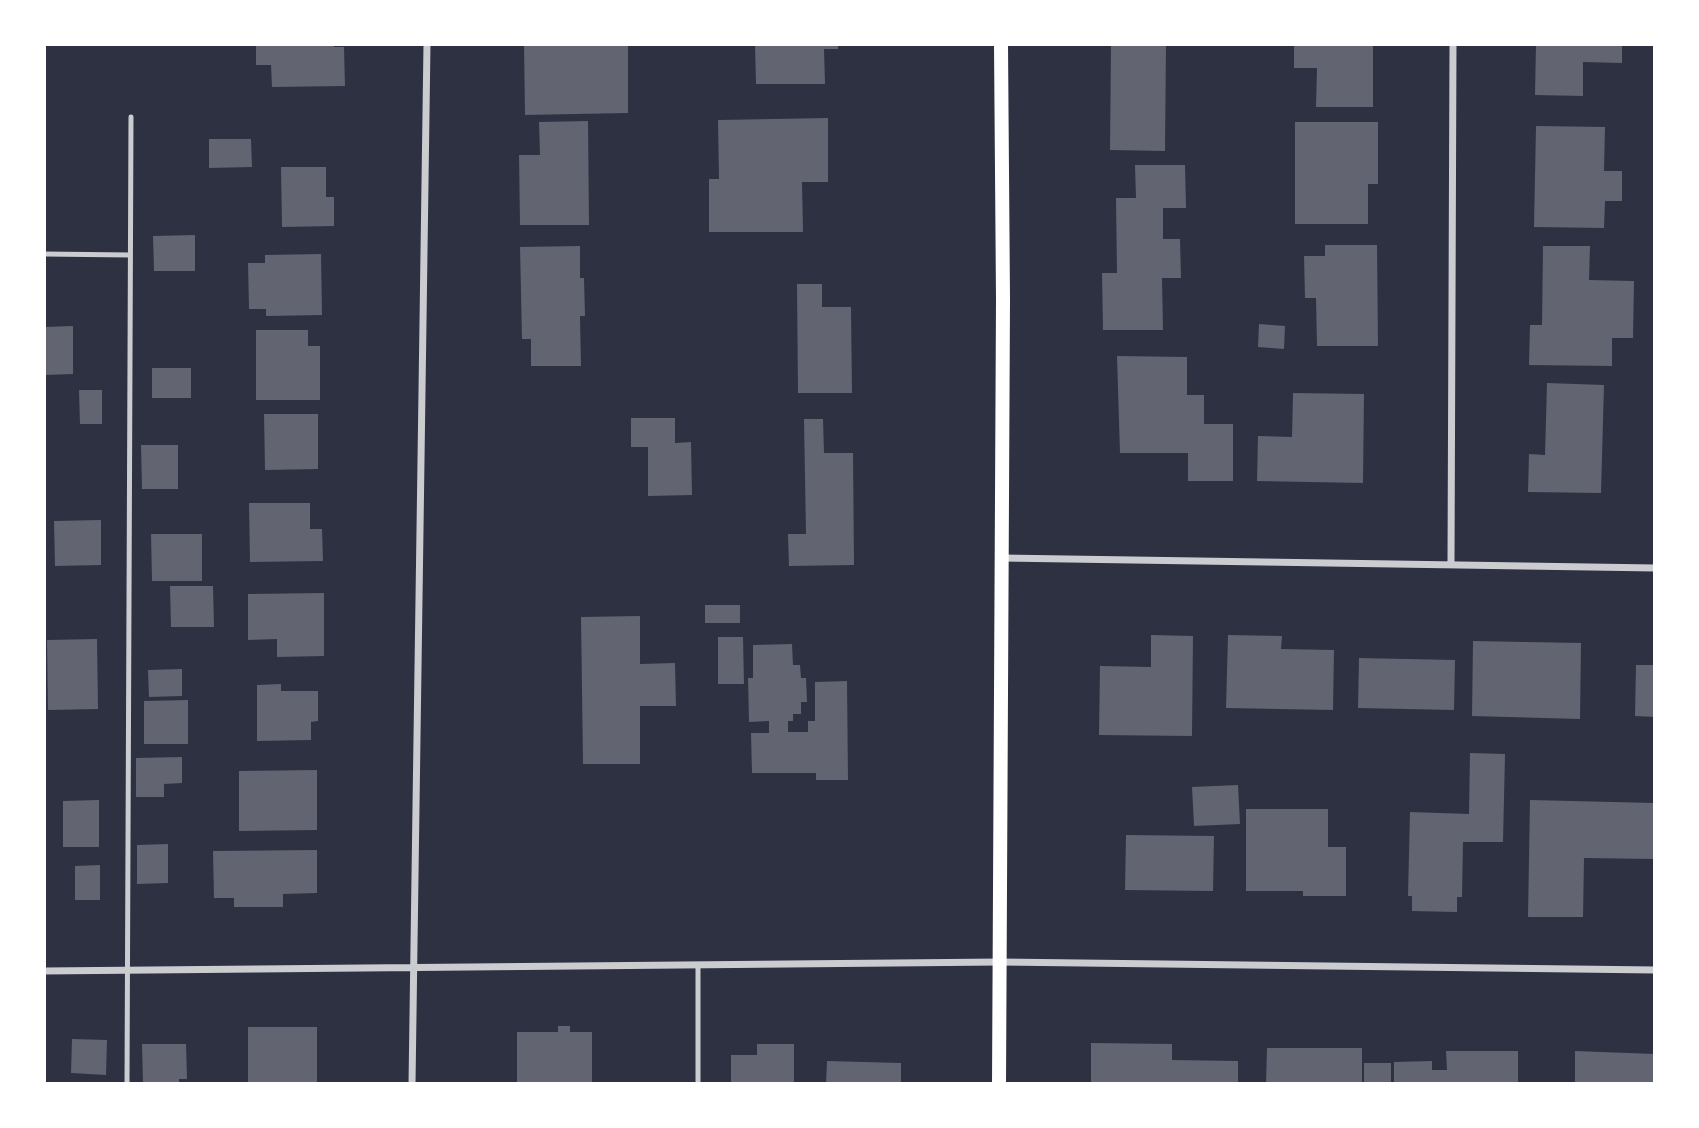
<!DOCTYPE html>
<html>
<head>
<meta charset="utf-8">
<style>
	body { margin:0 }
	#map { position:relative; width:1699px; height:1128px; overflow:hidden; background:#2d3142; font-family:"Open Sans",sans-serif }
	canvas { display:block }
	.frame { position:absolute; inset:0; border:46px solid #fff; pointer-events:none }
</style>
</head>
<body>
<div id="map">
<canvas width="1699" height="1128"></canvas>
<div class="frame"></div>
</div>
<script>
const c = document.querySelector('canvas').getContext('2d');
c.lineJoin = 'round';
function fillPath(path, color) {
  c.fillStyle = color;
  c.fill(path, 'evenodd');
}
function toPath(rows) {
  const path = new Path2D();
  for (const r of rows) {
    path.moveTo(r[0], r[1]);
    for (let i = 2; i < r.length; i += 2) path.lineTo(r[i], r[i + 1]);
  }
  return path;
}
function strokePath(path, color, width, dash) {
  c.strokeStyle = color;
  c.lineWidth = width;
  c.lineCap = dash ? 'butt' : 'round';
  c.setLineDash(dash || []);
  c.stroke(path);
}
fillPath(toPath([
	[256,44,334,44,334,47,344,47,345,86,272,87,271,65,256,65],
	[524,44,628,44,628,113,525,115],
	[755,44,838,44,838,49,824,49,825,84,756,84],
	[1111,44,1166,44,1165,151,1110,150],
	[1294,44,1373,44,1373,107,1316,107,1317,68,1294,68],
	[1536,44,1622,44,1622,63,1583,62,1583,96,1535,95],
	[828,118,828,182,802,182,803,232,709,232,709,179,719,179,718,120],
	[588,121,589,225,520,225,519,155,540,155,539,122],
	[1295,122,1378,122,1378,184,1368,184,1368,224,1295,224],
	[1536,126,1605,127,1604,171,1622,171,1622,201,1605,201,1604,228,1534,227],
	[209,139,251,139,252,167,209,168],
	[1135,165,1185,165,1186,208,1163,208,1163,239,1180,239,1181,278,1162,278,1163,330,1103,330,1102,273,1117,273,1116,198,1136,198],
	[281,167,326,167,326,197,334,197,334,226,282,227],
	[195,235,195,271,154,271,153,236],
	[1325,245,1377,245,1378,346,1317,346,1316,298,1305,298,1304,256,1325,256],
	[580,246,580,278,584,278,585,316,580,316,581,366,531,366,531,339,522,339,520,247],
	[1543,246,1590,246,1589,280,1634,281,1633,338,1612,338,1612,366,1529,365,1530,325,1542,325],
	[321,254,322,315,266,316,266,309,249,309,248,263,265,263,265,255],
	[797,284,822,284,822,307,851,307,852,393,798,393],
	[1259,324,1285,326,1284,349,1258,347],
	[73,326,73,374,44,375,44,327],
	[256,330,308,330,308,346,320,346,320,400,256,400],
	[1117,356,1187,357,1187,395,1204,395,1204,424,1233,424,1233,481,1188,481,1188,453,1120,453],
	[152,368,191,368,191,398,152,398],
	[1547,383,1604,385,1601,493,1528,492,1529,454,1545,455],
	[79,390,102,390,102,424,80,424],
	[1293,393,1364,394,1363,483,1257,481,1258,436,1292,437],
	[264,414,318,414,318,469,265,470],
	[631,418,675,418,675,443,691,442,692,495,648,496,648,447,631,447],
	[804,419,823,419,824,453,853,453,854,565,789,566,788,534,806,534],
	[141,445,178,445,178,489,142,489],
	[249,503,310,503,310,529,322,529,323,561,250,562],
	[101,520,101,565,55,566,54,521],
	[151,534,202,534,202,581,152,581],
	[170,586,213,586,214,627,171,627],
	[324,593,324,656,277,657,277,639,248,640,248,594],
	[705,605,740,605,740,623,705,623],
	[640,616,640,664,675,663,676,706,640,706,640,764,583,764,581,617],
	[1151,635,1193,636,1192,736,1099,735,1100,666,1151,667],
	[1228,635,1282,636,1281,649,1334,650,1333,710,1226,708],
	[718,637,743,637,744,684,718,684],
	[97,639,98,709,48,710,47,640],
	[1473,641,1581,643,1580,719,1472,716],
	[792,644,793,665,800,665,801,678,806,678,807,702,801,702,801,714,793,714,793,721,788,721,788,732,808,732,808,721,815,721,815,682,847,681,848,780,816,780,816,773,752,773,751,733,769,733,769,721,749,722,748,678,753,678,753,645],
	[1359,658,1455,660,1454,710,1358,708],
	[1636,665,1655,665,1655,717,1635,716],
	[182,669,182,696,149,697,148,670],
	[281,684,281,691,318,691,318,721,311,722,311,740,257,741,257,685],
	[188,700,188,744,144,744,144,701],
	[1470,753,1505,754,1503,842,1463,842,1462,897,1457,897,1457,912,1412,911,1412,896,1408,896,1410,812,1469,814],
	[182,757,182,783,164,784,164,797,136,797,136,758],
	[317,770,317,830,239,831,239,771],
	[1238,785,1240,824,1194,826,1192,787],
	[99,800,99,847,63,847,63,801],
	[1530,800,1655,803,1655,859,1584,858,1583,917,1528,917],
	[1246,809,1328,809,1328,847,1346,847,1346,896,1303,896,1303,891,1246,891],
	[1126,835,1214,836,1213,891,1125,890],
	[168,844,168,883,137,884,137,845],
	[317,850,317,893,283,894,283,907,234,907,234,898,214,898,213,851],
	[100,865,100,900,75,900,75,866],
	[558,1026,570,1026,570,1032,592,1032,592,1082,517,1084,517,1032,558,1032],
	[248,1027,317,1027,317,1084,248,1084],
	[72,1039,107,1040,106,1075,71,1073],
	[1091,1043,1172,1044,1172,1060,1238,1061,1238,1084,1091,1084],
	[142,1044,186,1044,187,1079,179,1079,179,1084,143,1084],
	[757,1044,794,1044,794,1084,731,1084,731,1055,757,1055],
	[1267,1048,1362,1048,1362,1084,1266,1084],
	[1446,1051,1518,1051,1518,1084,1394,1084,1394,1062,1432,1061,1432,1070,1447,1070],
	[1575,1051,1655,1054,1655,1084,1575,1084],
	[827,1061,901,1063,901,1084,826,1084],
	[1364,1063,1391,1063,1391,1084,1364,1084]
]), '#626471');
strokePath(toPath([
	[44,254,130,255],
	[698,965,698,1084],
	[127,1084,131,117]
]), '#caccd0', 5);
strokePath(toPath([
	[1002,558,1655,568],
	[1451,562,1453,44],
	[44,971,1000,962,1655,970],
	[412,1084,427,44]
]), '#caccd0', 7);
strokePath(toPath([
	[999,1084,1003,300,1001,44]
]), '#fff', 14);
</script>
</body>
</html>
